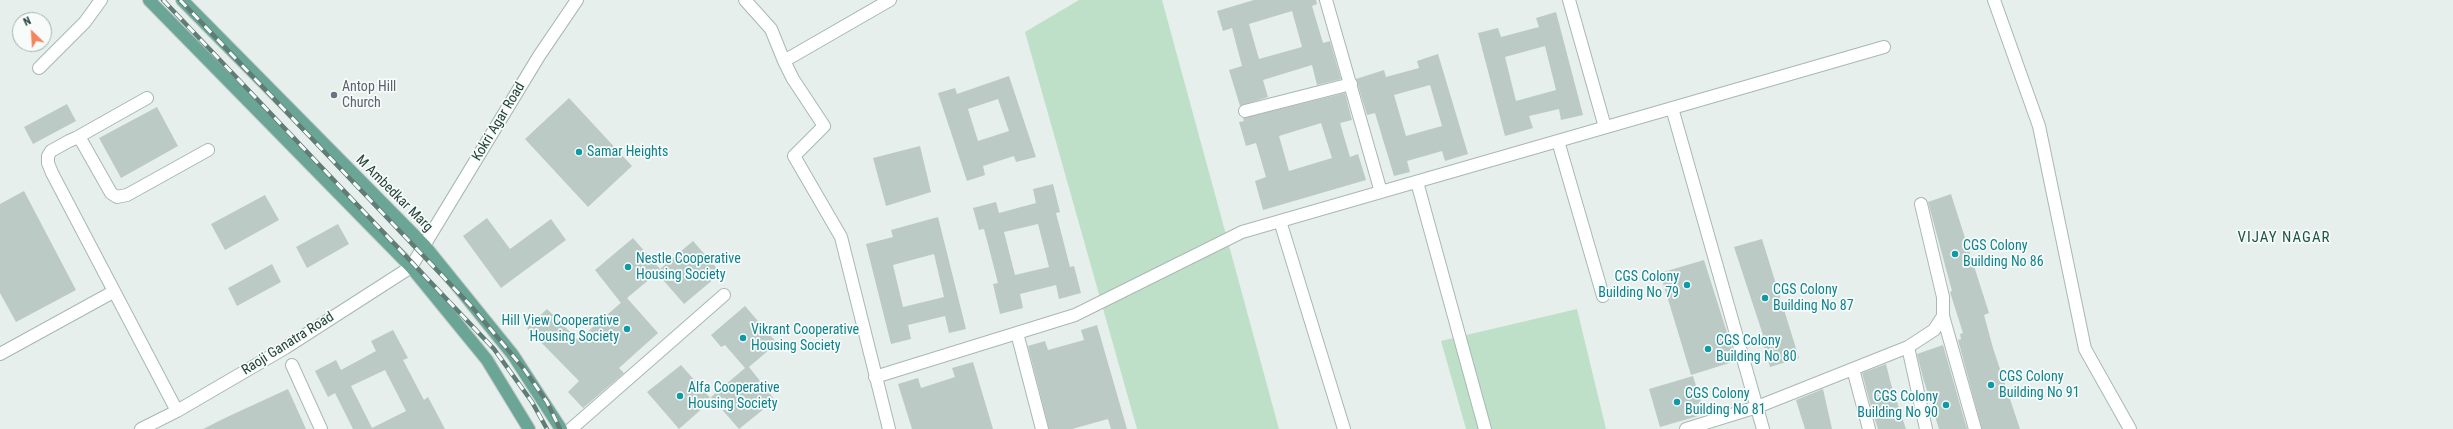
<!DOCTYPE html>
<html>
<head>
<meta charset="utf-8">
<style>
	body { margin:0 }
	#map { position:relative; width:2453px; height:429px; overflow:hidden; background:#e6efeb; font-family:"Roboto Condensed",sans-serif }
	canvas { display:block }
	.north { position:absolute; left:12px; top:12px; width:40px; height:40px; box-sizing:border-box; background:#f7fbf9; border:1px solid #a3b1ad; border-radius:50%; rotate:335deg; font-size:11px; font-weight:700; line-height:16px; text-align:center; color:#24423a }
	.north::after { content:''; display:block; margin:auto; width:14px; height:18px; background:#f4845f; clip-path:polygon(50% 0,100% 100%,50% 72%,0 100%) }
</style>
</head>
<body>
<div id="map">
<canvas width="2453" height="429"></canvas>
<div class="north">N</div>
</div>
<script>
const c = document.querySelector('canvas').getContext('2d');
c.lineJoin = 'round';
function fillPath(path, color) {
  c.fillStyle = color;
  c.fill(path, 'evenodd');
}
function toPath(rows) {
  const path = new Path2D();
  for (const r of rows) {
    path.moveTo(r[0], r[1]);
    for (let i = 2; i < r.length; i += 2) path.lineTo(r[i], r[i + 1]);
  }
  return path;
}
function strokePath(path, color, width, dash) {
  c.strokeStyle = color;
  c.lineWidth = width;
  c.lineCap = dash ? 'butt' : 'round';
  c.setLineDash(dash || []);
  c.stroke(path);
}
function drawText(font, color, halo, rows, align = 'center') {
  c.font = font + ' "Roboto Condensed",sans-serif';
  c.lineWidth = 3.5;
  c.setLineDash([]);
  c.textBaseline = 'middle';
  c.strokeStyle = halo;
  c.fillStyle = color;
  for (const [text, x, y, turn = 0] of rows) {
    c.save();
    c.translate(x, y);
    c.rotate((+turn || 0) * Math.PI / 180);
    c.textAlign = isNaN(turn) ? turn : align;
    if (halo) c.strokeText(text, 0, 0);
    c.fillText(text, 0, 0);
    c.restore();
  }
}
fillPath(toPath([
	[1079,0,1162,0,1279,429,1137,429,1025,32],
	[1577,309,1606,429,1466,429,1441,341]
]), '#bfe0c8');
fillPath(toPath([
	[1254,0,1316,0,1317,4,1312,6,1323,43,1330,41,1341,79,1317,85,1312,65,1263,80,1268,97,1240,106,1229,70,1242,66,1232,28,1223,31,1217,11],
	[1292,11,1302,47,1259,59,1249,24],
	[1556,12,1583,115,1561,120,1559,109,1529,116,1533,128,1505,136,1478,33,1498,28,1501,37,1539,27,1536,18],
	[1545,46,1556,90,1516,101,1505,57],
	[1438,54,1468,154,1445,161,1442,151,1407,161,1410,172,1394,176,1375,113,1367,115,1356,79,1384,70,1386,77,1419,68,1417,61],
	[1430,85,1442,126,1406,136,1394,95],
	[1009,76,1036,157,1016,162,1014,156,983,166,985,175,967,181,938,93,955,88,957,94],
	[998,99,1009,131,978,141,968,109],
	[1345,93,1352,120,1340,123,1350,157,1358,154,1366,180,1263,210,1255,181,1266,177,1256,143,1246,146,1239,122,1244,121,1243,118],
	[1321,123,1332,158,1289,171,1279,136],
	[569,98,632,166,588,207,525,139],
	[67,104,76,121,33,144,24,127],
	[157,107,178,146,121,178,99,138],
	[920,146,931,192,886,206,873,158],
	[1053,184,1060,212,1056,213,1070,267,1074,266,1081,293,1059,299,1056,285,1020,294,1023,308,1000,314,993,284,998,283,984,229,979,230,973,208,996,202,999,213,1036,203,1033,189],
	[1038,224,1049,267,1015,275,1004,232],
	[24,191,76,290,16,322,0,293,0,204],
	[1951,194,1989,313,1984,315,1993,348,2020,429,1982,429,1958,340,1961,339,1960,334,1963,333,1950,292,1952,291,1928,202],
	[265,195,279,220,225,250,211,224],
	[938,217,966,329,949,333,945,316,908,325,911,339,891,344,866,244,893,237,891,230],
	[934,254,944,297,903,307,893,265],
	[487,218,510,249,551,219,566,240,501,288,463,236],
	[338,224,349,244,307,268,296,247],
	[633,238,660,269,693,241,721,273,684,304,657,273,627,298,658,333,619,368,624,373,583,408,568,392,579,381,527,328,547,309,578,340,623,301,621,303,595,270],
	[1762,239,1799,358,1770,367,1760,336,1763,335,1734,247],
	[1704,260,1736,361,1691,375,1660,273],
	[272,264,281,282,237,306,228,288],
	[745,306,777,343,749,367,775,400,739,429,711,397,745,368,725,345,721,347,711,335],
	[1097,325,1127,429,1111,429,1108,419,1072,429,1049,429,1028,346,1045,341,1048,350,1084,340,1081,330],
	[393,330,408,358,403,360,424,400,428,397,445,429,353,429,335,393,328,397,315,371,336,360,341,370,376,351,371,341],
	[385,370,406,411,372,428,351,386],
	[1943,345,1967,429,1939,429,1923,378,1917,354],
	[973,362,993,429,912,429,898,384,918,378,921,388,955,377,952,368],
	[1886,364,1891,384,1906,429,1878,429,1872,410,1862,373],
	[681,365,712,400,679,429,647,392],
	[1693,376,1705,414,1660,427,1649,389],
	[288,389,306,429,203,429,227,417],
	[1823,389,1832,429,1805,429,1796,400]
]), '#bbcac4');
const minor = toPath([
	[745,0,771,29,784,61,890,0],
	[1326,0,1381,192],
	[1569,0,1605,127],
	[1994,0,2039,126,2085,349,2130,429],
	[784,61,793,79,824,126,794,156,841,237,889,429],
	[39,68,85,22,101,0],
	[1672,108,1763,429],
	[1245,111,1351,84],
	[76,138,147,98],
	[1558,141,1603,296],
	[1417,182,1485,429],
	[1280,221,1344,429],
	[1943,316,1975,429],
	[1017,333,1042,429],
	[1908,347,1926,429],
	[0,354,113,292],
	[292,365,321,429],
	[1853,369,1869,429],
	[875,377,1075,315,1242,232,1884,47],
	[177,411,52,173,48,163,48,156,51,151,69,141,76,138,81,140,111,193,117,197,127,195,208,150],
	[141,429,177,411,285,348,411,267,539,56,577,0],
	[571,429,724,295],
	[1686,429,1757,407,1908,347,1934,330,1943,316,1943,297,1921,204]
]);
const major = toPath([
	[149,0,411,267,487,360,529,429],
	[182,0,425,246,513,355,561,429]
]);
strokePath(minor, '#a8b8b2', 14);
strokePath(major, '#c2cac8', 14);
strokePath(minor, '#fff', 12);
strokePath(major, '#6aa596', 12);
const rail = toPath([
	[163,0,494,349,532,402,547,429],
	[180,0,472,307,524,369,547,402,560,429]
]);
strokePath(rail, '#5f7d75', 4.5);
strokePath(rail, '#f7fbf9', 3, [9]);
for (const [x, y, r, color] of [
	[334,95,4,"#6b7280"],
	[579,152,4,"#0f9aa8"],
	[1955,254,4,"#0f9aa8"],
	[628,267,4,"#0f9aa8"],
	[1687,285,4,"#0f9aa8"],
	[1765,298,4,"#0f9aa8"],
	[627,329,4,"#0f9aa8"],
	[743,338,4,"#0f9aa8"],
	[1708,349,4,"#0f9aa8"],
	[1991,385,4,"#0f9aa8"],
	[680,396,4,"#0f9aa8"],
	[1677,402,4,"#0f9aa8"],
	[1946,405,4,"#0f9aa8"]
]) {
  const dot = new Path2D();
  dot.arc(x, y, r, 0, 2 * Math.PI);
  c.fillStyle = color;
  c.fill(dot);
  strokePath(dot, '#f7fbf9', 1.5);
}
drawText('14px', '#5b616d', '#f7fbf9', [
	["Antop Hill",342,87],
	["Church",342,103]
], 'left');
drawText('14px', '#24423a', '#f7fbf9', [
	["Kokri Agar Road",499,122,-59],
	["M Ambedkar Marg",394,194,45],
	["Raoji Ganatra Road",288,344,-32]
]);
drawText('14px', '#0d838f', '#f7fbf9', [
	["Samar Heights",587,152],
	["CGS Colony",1963,246],
	["Building No 86",1963,262],
	["Nestle Cooperative",636,259],
	["Housing Society",636,275],
	["CGS Colony",1679,277,"right"],
	["Building No 79",1679,293,"right"],
	["CGS Colony",1773,290],
	["Building No 87",1773,306],
	["Hill View Cooperative",619,321,"right"],
	["Housing Society",619,337,"right"],
	["Vikrant Cooperative",751,330],
	["Housing Society",751,346],
	["CGS Colony",1716,341],
	["Building No 80",1716,357],
	["CGS Colony",1999,377],
	["Building No 91",1999,393],
	["Alfa Cooperative",688,388],
	["Housing Society",688,404],
	["CGS Colony",1685,394],
	["Building No 81",1685,410],
	["CGS Colony",1938,397,"right"],
	["Building No 90",1938,413,"right"]
], 'left');
c.letterSpacing = '1px';
drawText('15px', '#1f5548', '#f7fbf9', [
	["VIJAY NAGAR",2284,238]
]);
c.letterSpacing = '0px';
</script>
</body>
</html>
